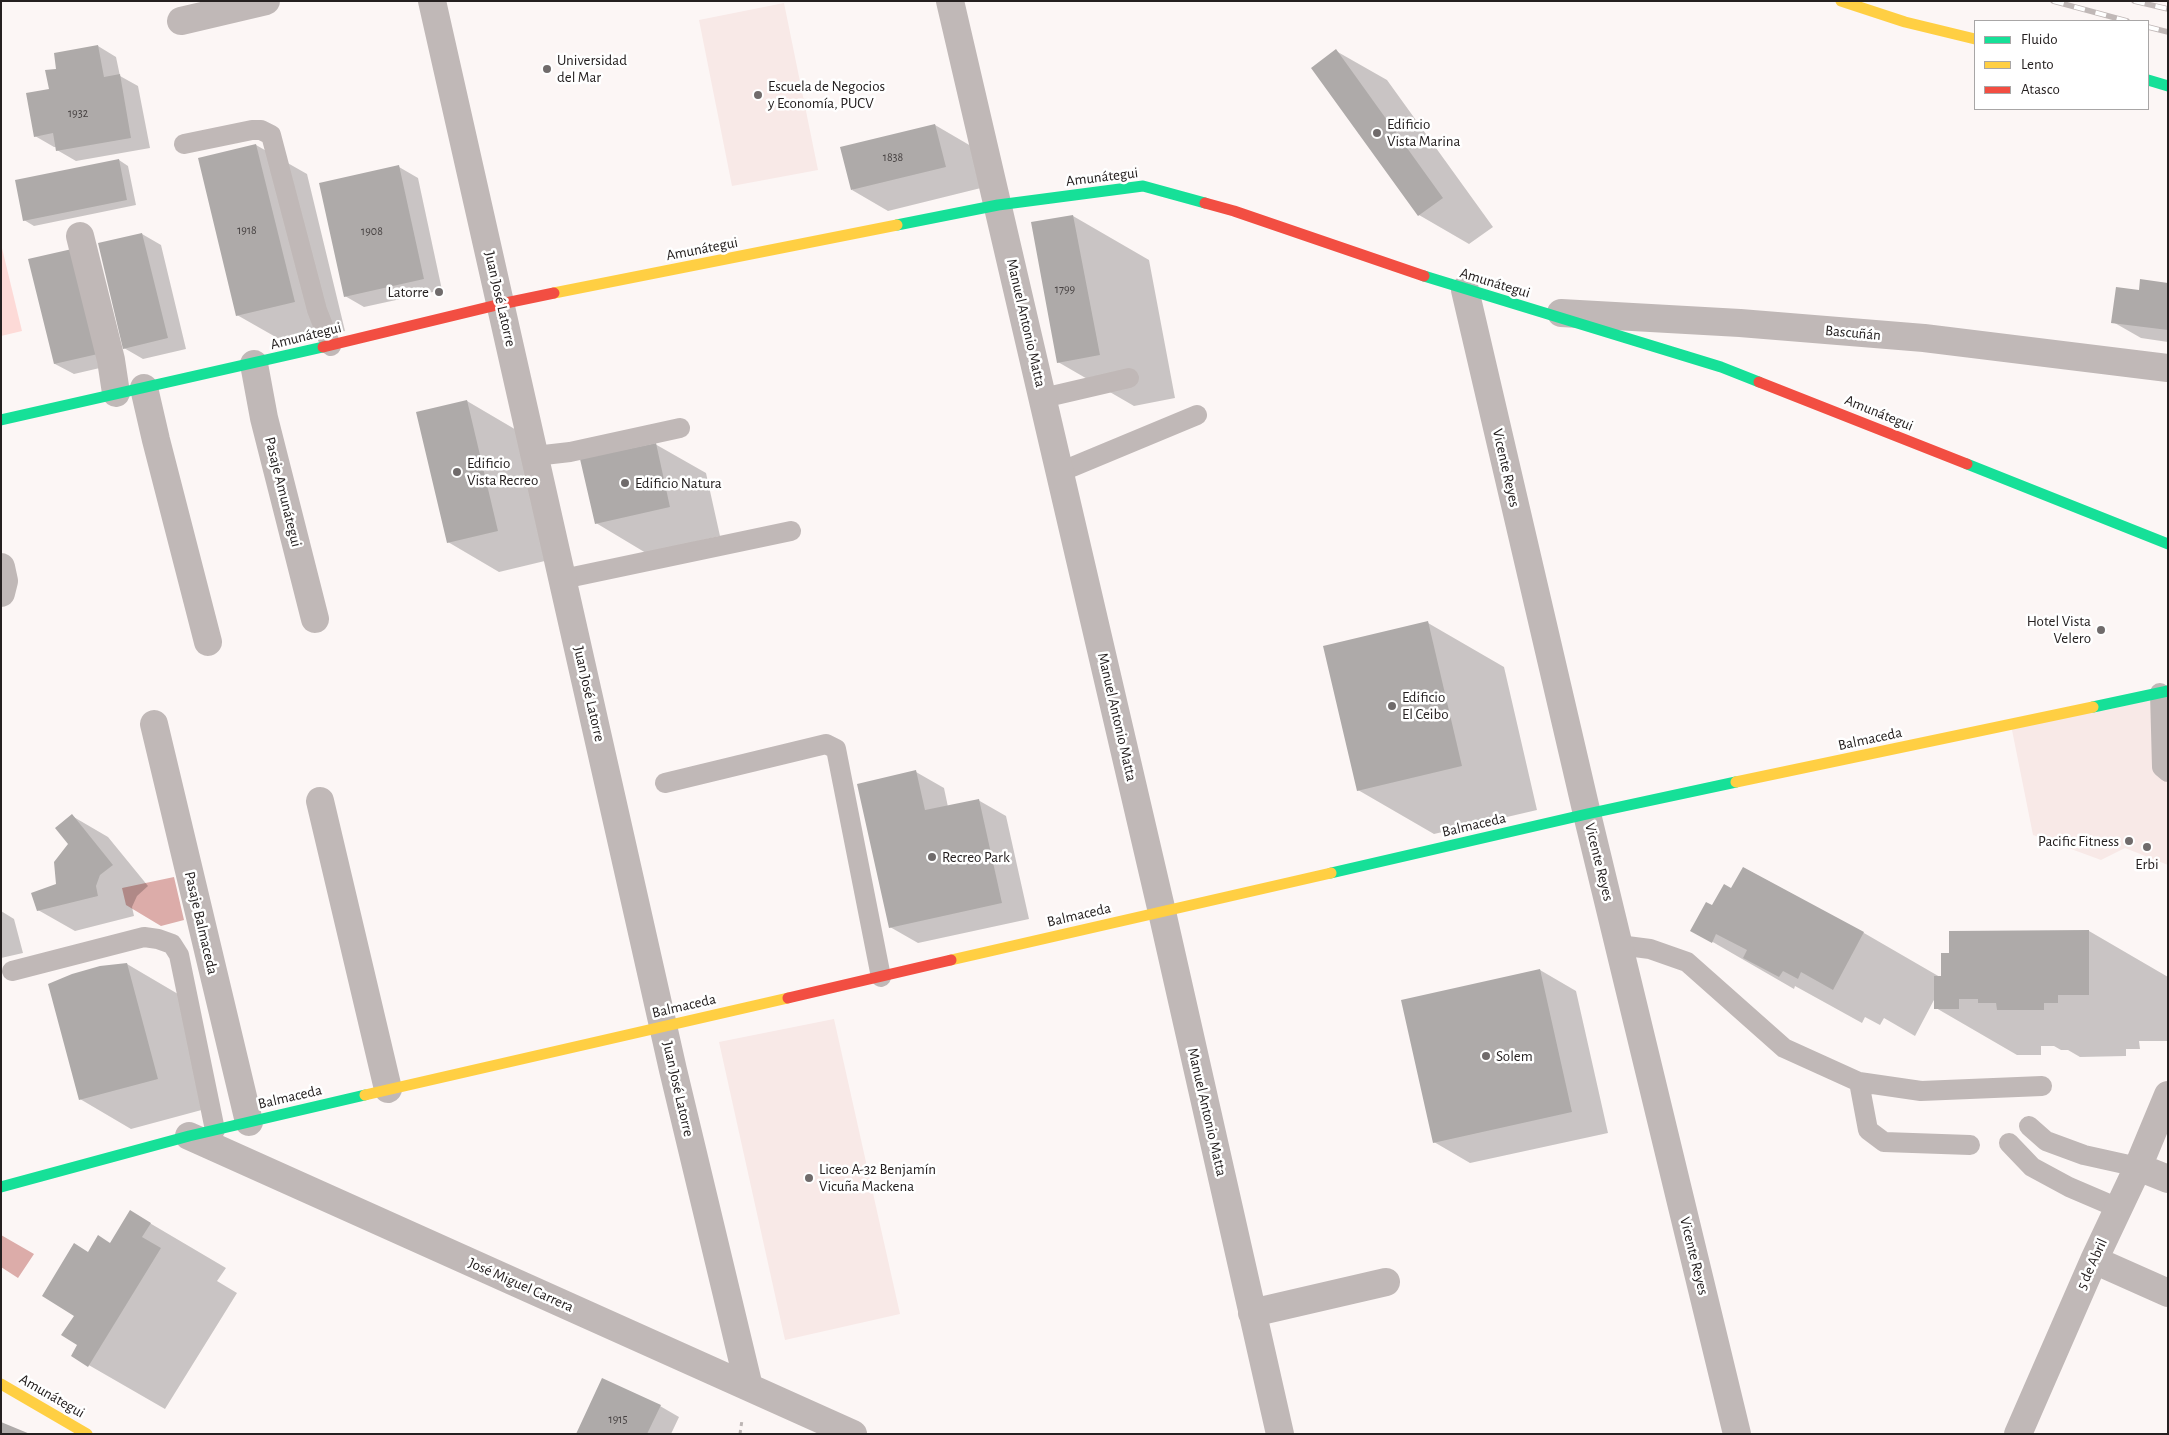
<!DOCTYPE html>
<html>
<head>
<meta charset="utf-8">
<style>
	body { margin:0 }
	#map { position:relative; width:2169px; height:1435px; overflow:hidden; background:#fcf6f5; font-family:"Alegreya Sans",sans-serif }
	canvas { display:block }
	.frame { position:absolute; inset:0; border:2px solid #252020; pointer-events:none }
	.legend { position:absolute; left:1974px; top:20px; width:175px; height:90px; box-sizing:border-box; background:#fff; border:1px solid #a8a6a6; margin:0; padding:6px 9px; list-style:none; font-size:15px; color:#252020 }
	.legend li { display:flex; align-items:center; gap:10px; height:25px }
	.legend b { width:25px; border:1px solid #a8a6a6 }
</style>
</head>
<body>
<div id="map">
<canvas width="2169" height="1435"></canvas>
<div class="frame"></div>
<ul class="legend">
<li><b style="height:6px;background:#16e098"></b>Fluido</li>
<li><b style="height:6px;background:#ffcf43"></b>Lento</li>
<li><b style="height:6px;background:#f24e42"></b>Atasco</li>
</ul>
</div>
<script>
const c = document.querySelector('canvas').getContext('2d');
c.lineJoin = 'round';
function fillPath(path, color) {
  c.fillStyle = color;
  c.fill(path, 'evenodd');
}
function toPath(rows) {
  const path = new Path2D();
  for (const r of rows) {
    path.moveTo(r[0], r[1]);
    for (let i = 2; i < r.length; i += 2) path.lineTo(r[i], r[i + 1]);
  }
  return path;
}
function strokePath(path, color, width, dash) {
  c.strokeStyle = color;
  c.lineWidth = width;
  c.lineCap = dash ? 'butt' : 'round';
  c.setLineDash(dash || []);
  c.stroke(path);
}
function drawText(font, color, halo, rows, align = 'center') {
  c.font = font + ' "Alegreya Sans",sans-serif';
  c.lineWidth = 5;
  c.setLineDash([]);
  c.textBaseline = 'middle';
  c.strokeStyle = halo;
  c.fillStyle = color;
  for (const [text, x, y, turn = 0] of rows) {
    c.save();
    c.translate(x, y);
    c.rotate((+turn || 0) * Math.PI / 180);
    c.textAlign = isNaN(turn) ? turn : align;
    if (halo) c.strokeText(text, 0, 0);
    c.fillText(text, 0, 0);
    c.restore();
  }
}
fillPath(toPath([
	[784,3,818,170,732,186,699,20],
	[2168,692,2168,865,2125,848,2101,860,2033,835,2011,725],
	[834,1019,900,1314,785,1340,719,1042]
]), '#f8e9e7');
fillPath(toPath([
	[1,244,22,331,1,336]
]), '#fddad7');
fillPath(toPath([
	[174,877,184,920,161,926,126,905,122,888],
	[1,1235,34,1254,18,1278,1,1267]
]), '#dcaca9');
fillPath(toPath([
	[98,46,116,57,120,76,138,86,150,148,76,161,57,150,57,147,54,147,35,136,58,70],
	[1336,51,1387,80,1493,227,1469,244,1419,215],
	[935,125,971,146,981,188,888,211,852,190],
	[256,145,307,174,345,331,288,344,237,315,200,159],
	[119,160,128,166,136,205,34,226,24,220],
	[399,167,418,178,442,290,364,307,345,296],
	[1073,216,1149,260,1175,398,1134,406,1058,362],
	[142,234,161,245,186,349,143,359,124,348],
	[29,260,117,364,74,374,55,364],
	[2168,284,2168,342,2141,338,2113,322,2140,291],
	[467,401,518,431,549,560,499,572,448,542],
	[655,444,706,473,720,536,646,553,596,523],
	[1428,623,1504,667,1537,810,1434,834,1358,790],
	[916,772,944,788,948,807,978,800,1006,816,1029,919,918,943,890,927],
	[72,816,108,837,148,886,137,896,132,907,134,916,75,931,38,910,58,885,69,844],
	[1744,868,1864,933,1940,977,2089,931,2168,977,2168,1041,2139,1041,2140,1049,2126,1049,2126,1056,2080,1057,2068,1050,2061,1050,2054,1046,2041,1046,2041,1055,2017,1055,1936,1008,1935,998,1915,1036,1884,1018,1880,1025,1865,1017,1862,1023,1795,986,1794,989,1692,930,1732,890],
	[1,911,14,919,23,953,1,958],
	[127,964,178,994,209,1108,131,1129,80,1099],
	[1540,970,1576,991,1608,1133,1470,1163,1434,1142],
	[131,1212,226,1268,217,1281,237,1293,165,1409,73,1356,79,1345,76,1315,89,1253,110,1244],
	[660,1406,679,1417,671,1434,578,1434]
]), '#0003');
fillPath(toPath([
	[98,45,104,77,120,74,131,138,56,151,53,133,34,137,26,93,49,89,45,70,56,69,54,53],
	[1336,49,1443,198,1418,216,1311,68],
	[935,124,946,167,851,190,840,147],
	[256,144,295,302,236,316,198,158],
	[119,159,127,200,23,221,15,180],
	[399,165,424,279,344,297,319,183],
	[1073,215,1100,355,1057,363,1031,222],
	[142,233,168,338,123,349,98,243],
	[72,249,98,354,54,364,28,259],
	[2140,279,2168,283,2168,330,2111,323,2116,287,2139,290],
	[467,400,498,531,447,543,416,412],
	[656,443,670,507,595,524,580,459],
	[1428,621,1462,766,1357,791,1323,646],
	[916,770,925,810,979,799,1002,903,889,928,857,784],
	[72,814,113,865,100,875,96,886,98,896,37,911,31,893,56,884,54,862,68,844,55,828],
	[1743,867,1864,932,1833,990,1801,972,1798,979,1783,971,1779,977,1743,958,1747,950,1716,934,1712,943,1690,931,1706,902,1712,905,1724,884,1731,888],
	[2089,930,2089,995,2058,995,2058,1003,2044,1003,2044,1010,1997,1010,1996,1003,1978,1003,1978,999,1959,999,1959,1009,1934,1009,1934,976,1941,976,1941,953,1949,953,1949,931],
	[127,963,158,1079,79,1100,48,984,72,974,100,966],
	[1540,969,1572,1112,1433,1143,1401,1000],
	[130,1210,151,1223,142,1237,161,1248,88,1367,71,1356,77,1345,61,1335,74,1316,42,1296,74,1243,88,1252,98,1235,110,1243],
	[602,1378,661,1405,647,1434,576,1434],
	[1,1422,30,1434,1,1434]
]), '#aeaaa9');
strokePath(toPath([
	[740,1434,742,1420]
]), '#bcb5b4', 3, [4, 4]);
strokePath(toPath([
	[184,144,252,130,261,130,271,135,317,310,331,346],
	[1043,398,1129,378],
	[535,456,570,452,680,428],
	[1060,472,1197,415],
	[563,579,791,531],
	[2160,693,2162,767,2168,772],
	[665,783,826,744,836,749,881,977],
	[1619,945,1650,949,1687,962,1784,1048,1859,1082,1921,1091,2042,1086],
	[12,971,144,937,158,939,172,944,179,955,215,1130],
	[1859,1082,1868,1130,1884,1142,1970,1145],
	[2029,1126,2046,1141,2084,1155,2138,1167],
	[2009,1143,2032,1167,2069,1187,2118,1208]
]), '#c0b8b7', 20);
strokePath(toPath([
	[432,1,673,1070,749,1387],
	[950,1,1162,912,1280,1434],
	[181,21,266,1],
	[80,236,111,360,116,393],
	[1465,290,1587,814,1737,1434],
	[1561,313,1740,323,1924,338,2168,368],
	[254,364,264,418,315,619],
	[144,388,156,440,208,642],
	[1,567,4,581,1,593],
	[154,724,249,1122],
	[320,801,388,1089],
	[189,1136,853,1434],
	[2138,1167,2168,1179],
	[2094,1260,2168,1293],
	[1252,1313,1386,1282],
	[2018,1434,2094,1260,2138,1167,2168,1095]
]), '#c0b8b7', 28);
strokePath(toPath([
	[2148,80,2168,86],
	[897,225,998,205,1143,186,1205,203],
	[1424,276,1721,367,1759,382],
	[1,420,323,347],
	[1967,464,2168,544],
	[2093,707,2168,691],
	[1331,873,1587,814,1736,782],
	[1,1187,189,1136,365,1095]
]), '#16e098', 11);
strokePath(toPath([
	[1841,1,1905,22,1975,39],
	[554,293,897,225],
	[1736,782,2093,707],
	[951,960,1331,873],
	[365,1095,788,998],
	[1,1384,87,1434]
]), '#ffcf43', 11);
strokePath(toPath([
	[1205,203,1234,211,1424,276],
	[323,347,501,304,554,293],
	[1759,382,1967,464],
	[788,998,951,960]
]), '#f24e42', 11);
const rail = toPath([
	[2053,1,2127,21],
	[2134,1,2168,9],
	[2148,27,2168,32]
]);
strokePath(rail, '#c0b8b7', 5.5);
strokePath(rail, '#fff', 4, [11]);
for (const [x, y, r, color] of [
	[547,69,5,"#706b6b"],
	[758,95,5,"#706b6b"],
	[1377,133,5,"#706b6b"],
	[439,292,5,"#706b6b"],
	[457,472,5,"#706b6b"],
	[625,483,5,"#706b6b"],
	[2101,630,5,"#706b6b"],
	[1392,706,5,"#706b6b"],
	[2129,841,5,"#706b6b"],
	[2147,847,5,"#706b6b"],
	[932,857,5,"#706b6b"],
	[1486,1056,5,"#706b6b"],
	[809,1178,5,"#706b6b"]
]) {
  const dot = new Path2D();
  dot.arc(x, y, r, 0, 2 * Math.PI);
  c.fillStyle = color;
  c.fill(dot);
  strokePath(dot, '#fff', 2);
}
drawText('12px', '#474242', null, [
	["1932",78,113],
	["1838",893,157],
	["1918",247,230],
	["1908",372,231],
	["1799",1065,289],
	["1915",618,1419]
]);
drawText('15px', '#252020', '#fff', [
	["Universidad",557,60],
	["del Mar",557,77],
	["Escuela de Negocios",768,86],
	["y Economía, PUCV",768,103],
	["Edificio",1387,124],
	["Vista Marina",1387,141],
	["Latorre",429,292,"right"],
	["Edificio",467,463],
	["Vista Recreo",467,480],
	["Edificio Natura",635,483],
	["Hotel Vista",2091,621,"right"],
	["Velero",2091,638,"right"],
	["Edificio",1402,697],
	["El Ceibo",1402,714],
	["Pacific Fitness",2119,841,"right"],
	["Recreo Park",942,857],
	["Erbi",2147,864,"center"],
	["Solem",1496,1056],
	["Liceo A-32 Benjamín",819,1169],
	["Vicuña Mackena",819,1186]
], 'left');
drawText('15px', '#252020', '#fff', [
	["Amunátegui",1102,177,-7],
	["Amunátegui",702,249,-11],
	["Amunátegui",1495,283,17],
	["Juan José Latorre",500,299,77],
	["Manuel Antonio Matta",1026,323,77],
	["Bascuñán",1853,333,5],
	["Amunátegui",306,336,-14],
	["Amunátegui",1879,413,22],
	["Vicente Reyes",1506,468,77],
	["Pasaje Amunátegui",283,492,76],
	["Juan José Latorre",589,694,77],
	["Manuel Antonio Matta",1117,717,77],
	["Balmaceda",1870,739,-12],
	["Balmaceda",1474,825,-13],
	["Vicente Reyes",1599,862,76],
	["Balmaceda",1079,915,-13],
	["Pasaje Balmaceda",201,923,77],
	["Balmaceda",684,1006,-13],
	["Juan José Latorre",678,1089,77],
	["Balmaceda",290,1097,-13],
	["Manuel Antonio Matta",1207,1112,77],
	["Vicente Reyes",1694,1256,76],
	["5 de Abril",2092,1264,-66],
	["José Miguel Carrera",521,1285,24],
	["Amunátegui",52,1396,30]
]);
</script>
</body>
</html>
